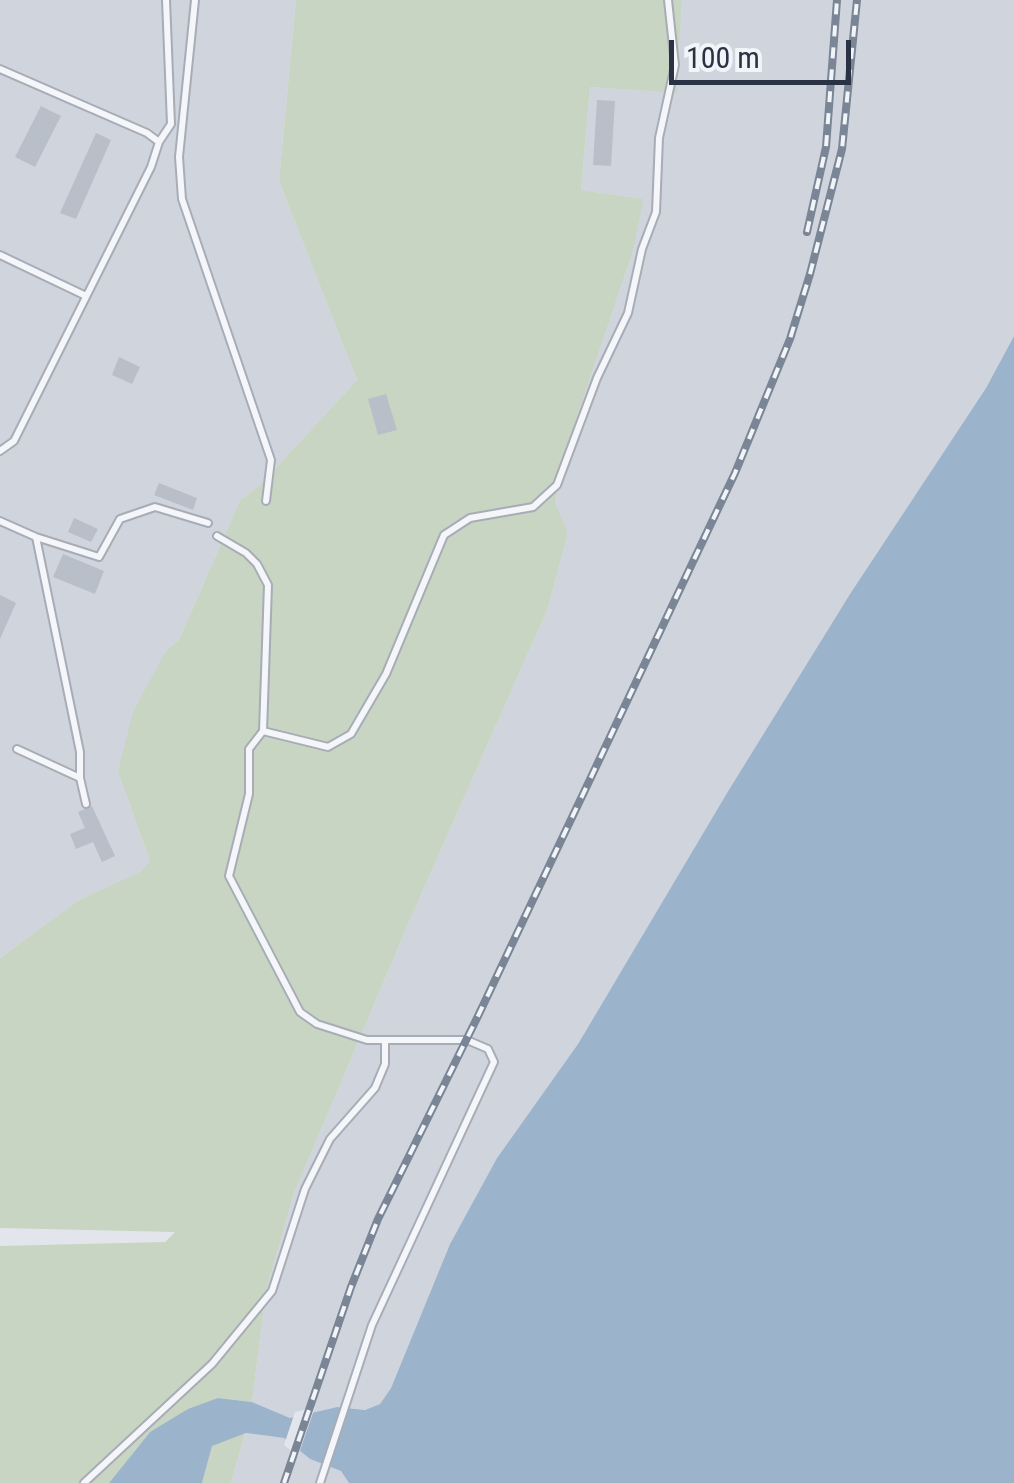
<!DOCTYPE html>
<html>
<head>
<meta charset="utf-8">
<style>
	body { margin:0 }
	#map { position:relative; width:1014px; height:1483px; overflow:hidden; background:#e2e5eb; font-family:"Roboto Condensed",sans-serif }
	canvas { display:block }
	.scale { position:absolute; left:669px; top:40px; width:182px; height:45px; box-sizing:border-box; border:5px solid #293344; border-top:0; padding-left:12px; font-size:30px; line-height:35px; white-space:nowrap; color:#293344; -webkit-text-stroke:8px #f1f4f8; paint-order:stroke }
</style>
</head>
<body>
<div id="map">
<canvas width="1014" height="1483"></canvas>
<div class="scale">100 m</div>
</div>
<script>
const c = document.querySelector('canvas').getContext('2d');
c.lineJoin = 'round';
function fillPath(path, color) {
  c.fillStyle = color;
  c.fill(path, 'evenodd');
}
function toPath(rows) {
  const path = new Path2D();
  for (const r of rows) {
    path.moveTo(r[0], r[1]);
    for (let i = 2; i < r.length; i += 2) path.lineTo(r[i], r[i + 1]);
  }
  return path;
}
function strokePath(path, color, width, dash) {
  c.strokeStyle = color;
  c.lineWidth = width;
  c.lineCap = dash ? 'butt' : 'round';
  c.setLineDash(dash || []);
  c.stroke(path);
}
fillPath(toPath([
	[0,0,296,0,279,181,357,380,261,484,240,500,179,640,166,651,118,772,150,861,141,871,79,900,0,958],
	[682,0,1014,0,1014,336,986,388,850,594,727,793,578,1044,497,1158,450,1244,391,1388,380,1404,366,1410,337,1407,290,1418,252,1402,266,1291,294,1193,412,915,548,608,568,533,555,504,570,438,634,248,642,199,581,190,590,87,677,93],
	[245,1433,284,1438,310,1459,342,1471,349,1483,231,1483]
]), '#d0d4dd');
fillPath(toPath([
	[296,0,682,0,677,93,590,87,581,190,643,199,634,248,570,438,555,503,568,533,548,608,412,915,294,1193,266,1291,252,1402,218,1398,150,1432,109,1483,0,1483,0,1246,165,1242,175,1232,0,1228,0,958,79,900,141,871,150,861,118,772,133,712,166,651,179,640,240,500,261,484,357,380,279,181],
	[245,1433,231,1483,202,1483,212,1445]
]), '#c7d5c2');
fillPath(toPath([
	[1014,336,1014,1483,349,1483,341,1471,310,1459,284,1438,246,1433,212,1446,202,1483,109,1483,150,1432,188,1409,218,1398,252,1402,290,1418,337,1407,365,1410,380,1404,391,1388,450,1244,497,1158,578,1044,727,793,850,594,986,388]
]), '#9bb4cc');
fillPath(toPath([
	[315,1407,298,1456,284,1445,295,1412]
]), '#e2e5eb');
fillPath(toPath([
	[597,100,615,101,611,166,593,165],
	[41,106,61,116,35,167,15,157],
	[96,133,111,140,76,219,60,213],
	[119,357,140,367,132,384,112,375],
	[386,394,397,430,378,435,368,399],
	[159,483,197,498,193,510,154,495],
	[74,518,98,529,91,542,68,532],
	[63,554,104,571,95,594,53,577],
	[0,595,16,603,0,639],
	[92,806,115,856,102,862,93,842,76,849,70,834,85,828,78,812]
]), '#b8bfc9');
const lane = toPath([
	[195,0,179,157,182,199,271,460,266,501],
	[0,69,147,133,159,142,151,167,14,441,0,451],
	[159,142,171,124,166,0],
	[0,255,86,296],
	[0,521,36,537,99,557,120,519,155,507,208,523],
	[217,536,246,553,257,564,268,585,263,731,249,749,249,794,229,876,300,1012,317,1024,367,1040,467,1040,488,1049,494,1062,372,1325,320,1483],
	[36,537,80,752,80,778,86,804],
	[263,731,328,747,351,734,386,674,444,535,470,518,533,507,557,485,597,378,628,313,642,249,656,212,659,138,675,65,668,0],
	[17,749,80,778],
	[84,1483,212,1364,272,1291,305,1189,330,1139,375,1088,385,1064,385,1040]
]);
strokePath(lane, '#a7acb6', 10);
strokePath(lane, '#f5f6f9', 6);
const rail = toPath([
	[807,232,826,147,837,0],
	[284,1483,351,1287,378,1219,478,1016,735,473,790,339,810,274,842,149,857,0]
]);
strokePath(rail, '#7a8595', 8);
strokePath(rail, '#f1f4f8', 4, [11]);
</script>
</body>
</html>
